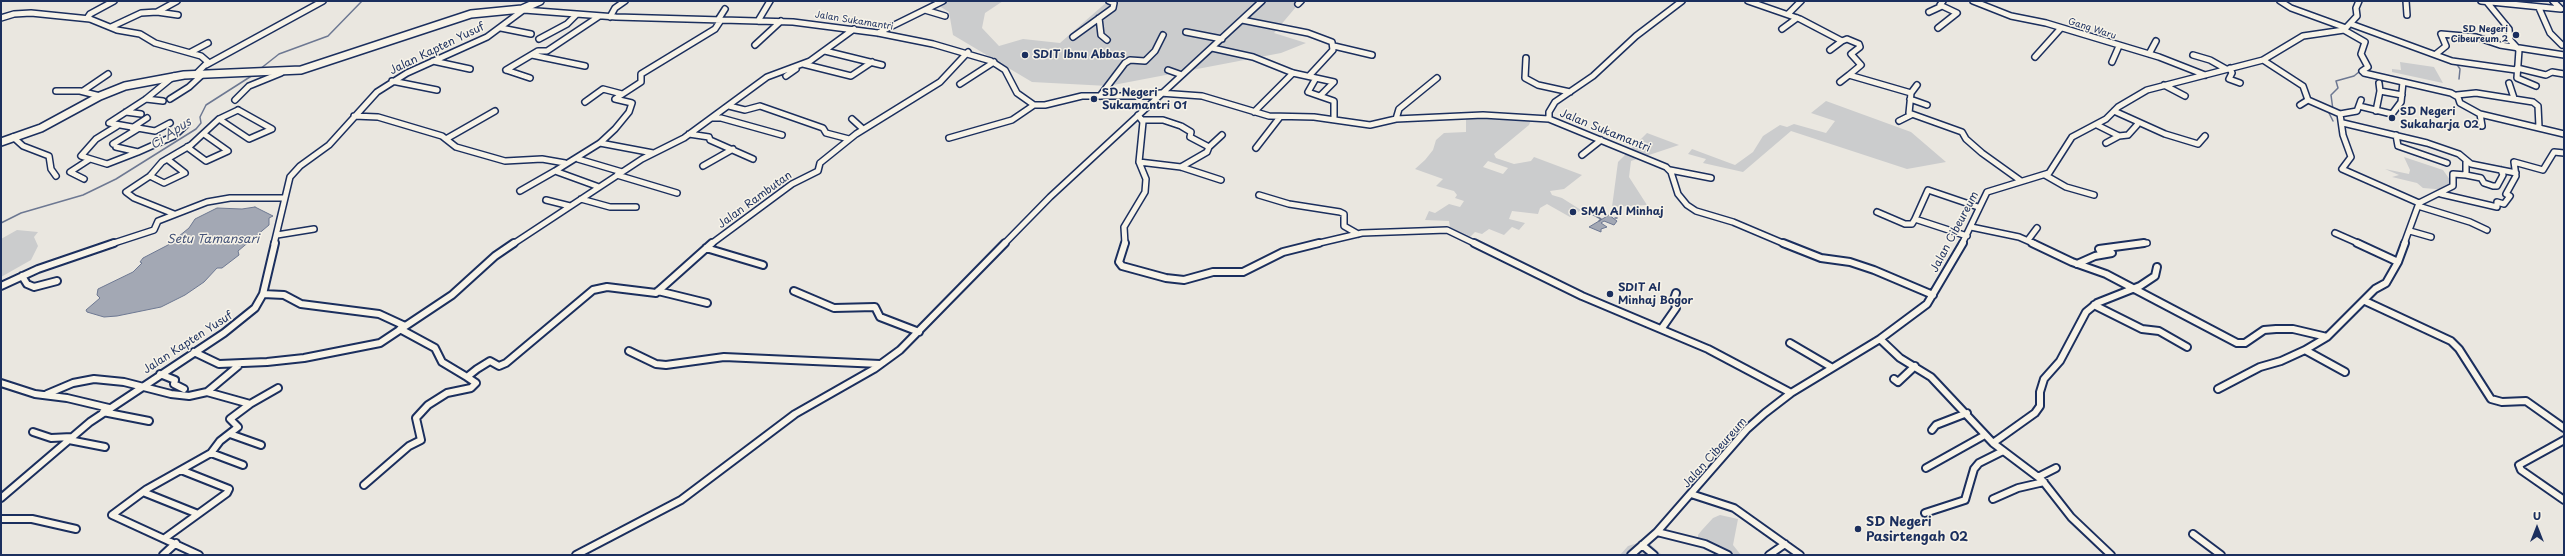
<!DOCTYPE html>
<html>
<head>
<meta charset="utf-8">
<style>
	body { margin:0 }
	#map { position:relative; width:2565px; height:556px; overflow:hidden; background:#eae7e0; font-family:"Playpen Sans",sans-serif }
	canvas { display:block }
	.frame { position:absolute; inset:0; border:2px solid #1b2f5e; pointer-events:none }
	.north { position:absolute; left:2517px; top:508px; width:40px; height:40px; -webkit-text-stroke:3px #f7f3e8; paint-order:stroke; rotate:0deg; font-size:11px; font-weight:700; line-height:16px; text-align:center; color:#1b2f5e }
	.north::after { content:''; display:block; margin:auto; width:14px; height:18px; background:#1b2f5e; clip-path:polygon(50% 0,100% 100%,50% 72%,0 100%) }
</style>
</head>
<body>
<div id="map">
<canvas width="2565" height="556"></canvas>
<div class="frame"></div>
<div class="north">U</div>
</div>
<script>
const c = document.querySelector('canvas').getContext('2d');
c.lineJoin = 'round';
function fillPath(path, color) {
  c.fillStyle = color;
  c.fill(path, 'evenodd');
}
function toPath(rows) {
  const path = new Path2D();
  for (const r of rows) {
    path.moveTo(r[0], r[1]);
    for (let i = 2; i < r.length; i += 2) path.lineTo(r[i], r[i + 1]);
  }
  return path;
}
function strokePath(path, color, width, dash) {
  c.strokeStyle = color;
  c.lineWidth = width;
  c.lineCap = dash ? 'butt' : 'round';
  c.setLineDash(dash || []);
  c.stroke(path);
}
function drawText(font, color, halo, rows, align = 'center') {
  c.font = font + ' "Playpen Sans",sans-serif';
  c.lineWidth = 3;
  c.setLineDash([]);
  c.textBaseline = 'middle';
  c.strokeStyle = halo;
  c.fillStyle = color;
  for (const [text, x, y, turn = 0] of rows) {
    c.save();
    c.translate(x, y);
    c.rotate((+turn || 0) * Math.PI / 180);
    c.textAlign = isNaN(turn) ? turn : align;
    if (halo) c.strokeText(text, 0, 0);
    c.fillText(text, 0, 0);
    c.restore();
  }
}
fillPath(toPath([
	[931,1,1003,1,985,13,982,28,999,46,1023,39,1060,43,1108,1,1301,1,1274,33,1306,43,1281,53,1108,86,1032,82,953,35,949,12],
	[2400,62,2434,67,2443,83,2392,72,2392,69,2401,70],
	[1826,101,1911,132,1946,162,1907,169,1791,131,1743,172,1703,163,1706,159,1688,154,1692,149,1735,165,1753,152,1763,136,1780,125,1787,127,1794,124,1826,133,1835,121,1811,113],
	[1466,118,1531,120,1529,125,1494,154,1496,158,1514,164,1531,161,1534,157,1582,175,1564,189,1550,191,1552,195,1562,198,1581,210,1570,217,1547,204,1540,208,1538,214,1512,211,1509,219,1525,223,1519,230,1512,227,1504,235,1489,229,1482,234,1475,232,1469,238,1450,228,1449,221,1425,220,1429,211,1435,213,1449,204,1460,207,1464,201,1455,198,1457,195,1454,191,1436,186,1443,179,1415,169,1425,160,1433,150,1436,140,1444,133,1466,132],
	[1488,161,1508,168,1503,174,1483,167],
	[1647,133,1679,145,1631,161,1629,177,1647,205,1612,207,1618,162],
	[2404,157,2443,170,2453,184,2446,190,2435,189,2423,188,2417,183,2392,177,2399,175,2385,169,2409,174,2410,170],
	[17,230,38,232,34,237,38,246,31,260,1,277,1,239],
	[1720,515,1738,519,1733,545,1741,555,1723,555,1698,543,1698,535,1702,530,1713,518],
	[1641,542,1650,544,1662,555,1620,555,1628,546]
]), '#cbcccd');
const water = toPath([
	[255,207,273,216,269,218,269,225,238,251,239,255,222,268,217,268,204,282,185,295,161,307,117,316,104,317,87,312,86,310,100,298,97,295,98,289,133,272,142,263,140,262,143,258,168,245,189,228,195,219,217,208,242,209,255,207],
	[1609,215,1617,221,1614,225,1604,221,1601,223,1607,227,1601,229,1601,232,1589,227,1609,215]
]);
fillPath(water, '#a3a8b4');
strokePath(water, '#6d7892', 1);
strokePath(toPath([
	[2456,63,2460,69,2459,79],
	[260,69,279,54,328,36,362,1],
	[2333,110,2331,95,2338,88,2336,81,2354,76,2365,67],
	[2332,112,2329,113,2333,121],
	[1583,209,1601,219,1599,221],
	[1615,218,1617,218],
	[1,223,21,213,83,195,116,179,196,129,201,123,200,117,206,105,253,75]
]), '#6d7892', 1.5);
const minorFar1 = toPath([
	[1748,1,1800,19,1842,41,1847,39,1859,44,1860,47,1851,54,1861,65,1849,75,1911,93,1909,113,1962,132,1966,139,1982,153,2021,181],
	[1973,1,2011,16,2046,23,2159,57,2205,75],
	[2280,1,2291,8,2346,28],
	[2406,1,2407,15],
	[2481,1,2561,9,2553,1],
	[2486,1,2509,29,2510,40,2519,50,2517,78,2536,86],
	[1298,4,1301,1],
	[2539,8,2550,33,2562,45],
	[524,10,616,17,793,22,878,33,933,44,991,61,1005,70,1017,93,1034,105,1045,105,1082,96,1157,96],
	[925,10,945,16],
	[157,12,177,1],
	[1929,12,1942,6],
	[1788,14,1801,1],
	[610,17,615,8,625,1],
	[1,18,14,14,31,13,90,19,117,30,140,34,155,43,201,56,208,62,196,74],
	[1099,18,1101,35,1107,40],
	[90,19,88,17,90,14,114,1],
	[718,20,725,9],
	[1242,20,1308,33,1332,42,1333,50,1309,76],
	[758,21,770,1],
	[2351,24,2452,61,2516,70],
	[111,27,141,13,157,12,178,15],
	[501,28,531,34],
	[1938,28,1957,13,1940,5,1943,1],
	[1782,29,1797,18],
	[2344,30,2365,42,2361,54,2368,67,2362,71,2364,73,2451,93,2458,97,2460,103,2480,114,2564,134],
	[1186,32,1222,39],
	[878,33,943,1],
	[1073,37,1113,8,1114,3,1109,1],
	[539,39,567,24,576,15],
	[755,45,781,21],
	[1334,46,1372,55],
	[1212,48,1253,57,1293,73,1334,82,1320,96],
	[1830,50,1842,41],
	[825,51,882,65],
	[191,52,208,43],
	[2149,54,2156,41],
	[2436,54,2446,46,2441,34,2476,37,2500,45,2564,55],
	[532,55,585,66],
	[2193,55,2210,60,2226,69],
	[2035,57,2061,28],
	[1526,58,1525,78,1538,85,1570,92],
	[2263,60,2303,86,2308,100,2340,114,2357,111,2361,100],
	[433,61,470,69],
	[2112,62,2119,46],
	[803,64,851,76,872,62],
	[206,65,323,1],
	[2230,68,2232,73,2229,79,2240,83],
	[2517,68,2546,75,2552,72,2564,74],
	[506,70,538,51,547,51,598,17],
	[506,70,530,78],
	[1168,70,1182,75],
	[786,76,796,69],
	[1316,78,1308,92,1334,101,1334,119],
	[392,81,437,90],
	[1840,82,1849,75],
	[2509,83,2514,98],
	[960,84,994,62],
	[2164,85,2185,96],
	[56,91,80,91,100,96],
	[83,91,108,74],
	[2380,91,2402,95],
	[1160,93,1202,96,1269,116,1314,117,1370,125,1396,119,1483,115,1549,119,1666,167,1671,172,1678,194,1687,205,1696,211,1733,222,1785,244],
	[1911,93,1917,85],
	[2457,95,2476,93,2533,102,2538,106,2539,127],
	[1100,96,1125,63,1130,60,1145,61,1155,51,1163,35],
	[146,99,163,101],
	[170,99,189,87,203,74],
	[1910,99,1927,105],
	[235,100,249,86,281,73],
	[585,102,603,89,622,94],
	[2300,105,2308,100],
	[729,106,745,110,760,106,823,128,826,133,849,139],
	[2359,106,2392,114,2401,102,2403,82],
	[238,110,272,129,249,139,219,119,238,110],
	[2114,111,2165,134,2198,144,2205,136],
	[2376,111,2380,91,2379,83],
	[126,112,141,114],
	[1254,112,1293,73],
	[2340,114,2343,135,2351,157,2342,169,2419,203,2404,244],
	[2480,114,2482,126],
	[354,116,378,117,442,136,456,147,505,161,542,159,565,163],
	[712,118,721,118,782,135],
	[852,119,863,129],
	[1396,119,1399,109,1437,78],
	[1549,119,1549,112,1555,102,1593,76,1636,36,1682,1],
	[1143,120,1163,120,1181,126,1191,132,1190,137,1209,147,1222,135],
	[1899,121,1911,115],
	[170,123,155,131,109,123,146,99,174,76],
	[2343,123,2427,143,2459,154,2471,164,2516,173],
	[2097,125,2119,136,2128,135,2137,125],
	[117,126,96,139,81,156,107,164,138,152],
	[132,128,147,118],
	[689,134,709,137,710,140,753,159],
	[2396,135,2398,146,2447,163],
	[13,137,23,146,49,156,51,169,56,176],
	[949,138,1012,120,1034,105],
	[446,139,495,111],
	[600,143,653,153],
	[2106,143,2119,136],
	[113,144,139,128],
	[116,147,138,152,174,136,187,124],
	[187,147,206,161,228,151,204,134],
	[1256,148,1280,117],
	[1582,155,1601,140],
	[578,159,622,172],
	[1139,162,1181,167,1221,180],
	[2466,162,2466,175,2481,178,2484,183,2493,186,2497,186,2503,175,2501,170],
	[703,166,733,149],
	[1181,167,1207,152,1209,147],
	[1670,170,1711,178],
	[617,175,677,193],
	[2045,175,2066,187,2094,195],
	[150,176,164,183,185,173,167,159],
	[84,179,70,172,90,159],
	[599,187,555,171,600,143,615,129,629,112,632,103,615,99,641,82,641,74,715,29,721,20],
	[520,191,555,171],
	[2441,194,2497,207,2497,202,2504,204,2510,196,2506,194,2516,176,2514,162,2543,170,2554,152,2564,153],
	[1259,195,1289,204,1340,212,1344,214,1344,226,1358,234],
	[581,199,610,207,636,207],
	[546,200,570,206],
	[2419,203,2453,186,2453,174,2466,175],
	[2418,206,2470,222,2487,230],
	[1877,212,1905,224,1912,224,1915,219],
	[174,214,134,198,126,192,150,176,162,162,191,145,219,119],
	[1971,227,2019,237,2035,244],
	[2410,231,2431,237],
	[2335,233,2360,244],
	[277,235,314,229],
	[1967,236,1915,219,1928,190,1978,207],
	[2028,240,2037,228],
	[111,244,154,230,158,221,207,202,230,198,285,198],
	[274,244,290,177,300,166,329,145,377,92,407,73,487,37,526,8],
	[513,244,642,159,684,138,767,77,810,61,854,29],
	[711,244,792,184,818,171,820,163,856,134,940,82,968,52],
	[1004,244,1050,197,1262,1],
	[1125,244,1124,227,1145,192,1146,179,1139,162,1143,122,1138,115],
	[1315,244,1362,233,1447,230,1476,244],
	[1962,244,1987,192,2049,173,2072,137,2106,119,2118,107,2147,90,2263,60,2303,36,2344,30,2357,16,2356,8,2359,1],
	[2136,244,2147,243]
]);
const minor = toPath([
	[1125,243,1119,262,1122,266,1166,278,1184,280,1213,272,1243,272,1283,252,1319,243],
	[1474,243,1582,296,1708,349,1791,393],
	[1783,243,1821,258,1850,262,1874,270,1933,295],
	[2032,243,2072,262,2106,274,2237,343,2245,343,2264,330,2276,329,2293,329,2327,337,2375,289,2386,283,2398,262,2405,243],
	[2357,243,2398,262],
	[706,248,763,265],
	[2102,254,2099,249,2144,243],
	[2077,264,2095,256,2112,253],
	[22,276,27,284,34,287,57,281],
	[1,286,38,269,114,243],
	[658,291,707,303],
	[794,291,834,308,875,307,880,317,919,332],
	[263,294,284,295,301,304,379,314,405,326],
	[2365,301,2451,341,2459,349,2491,399,2502,402,2526,401,2564,428],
	[2094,305,2142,329,2159,331,2187,347],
	[1662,328,1676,308,1674,299,1676,293],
	[400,329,435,348,442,362,467,377],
	[2327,337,2305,350,2345,372],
	[1880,339,1900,358,1931,377,1993,443,2042,480,2071,517,2111,555],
	[1790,343,1831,367],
	[629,351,656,364,666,365,724,357,880,364],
	[194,352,219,364,267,362,304,358,380,343,452,295,495,256,514,243],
	[160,374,175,380,174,384,184,389],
	[1894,379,1898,382,1915,366],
	[1,383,35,394,67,398,109,408],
	[2218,389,2260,367,2281,361,2305,350],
	[207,392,250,404,278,388],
	[47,394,73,383,94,379,124,382,171,394,189,396,207,392,238,366],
	[103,412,149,421],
	[1932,430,1936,425,1967,413],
	[33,432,51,438,72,437],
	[230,434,261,445],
	[69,440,105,447],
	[2564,440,2519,465,2521,470,2564,500],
	[1993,443,2035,413,2040,406,2040,392,2044,379,2060,361,2086,312,2097,303,2140,286,2155,276,2157,267],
	[211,453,243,465],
	[1926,468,1985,435],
	[2038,477,2056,468],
	[364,485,409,446,421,440,416,418,428,405,447,393,471,388,476,383,467,377,477,369,490,361,499,366,506,363,593,290,607,287,656,293,712,243],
	[143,492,198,514],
	[1691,494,1734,508,1800,555],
	[1,498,90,422,224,333,255,308,263,294,275,243],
	[1993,499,2018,488,2044,482],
	[1925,513,1965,500,1974,469,1979,463,2003,451],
	[1,519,32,519,76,529],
	[1657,532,1705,544,1728,555],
	[2193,534,2221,555],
	[165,538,227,493,229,489,181,470],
	[1642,545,1654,555],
	[163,555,176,543],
	[199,555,112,515,147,489,211,453,220,441,238,427,230,419,250,404],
	[576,555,681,500,795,414,874,369,900,350,1005,243],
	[1631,555,1657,532,1747,429,1765,413,1791,393,1880,339,1927,304,1963,243],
	[1769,555,1785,544]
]);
const major = toPath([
	[1,142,41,128,100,96,125,86,184,75,301,70,471,14,522,9,540,1]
]);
strokePath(minorFar1, '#1b2f5e', 8);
strokePath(minor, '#1b2f5e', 10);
strokePath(major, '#1b2f5e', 10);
strokePath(minorFar1, '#f7f3e8', 5);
strokePath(minor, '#f7f3e8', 6);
strokePath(major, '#f7f3e8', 7);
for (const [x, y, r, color] of [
	[2516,35,4,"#1b2f5e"],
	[1025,55,4,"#1b2f5e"],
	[1094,99,4,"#1b2f5e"],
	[2392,118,4,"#1b2f5e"],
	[1573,212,4,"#1b2f5e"],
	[1610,294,4,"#1b2f5e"],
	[1858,529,4,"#1b2f5e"]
]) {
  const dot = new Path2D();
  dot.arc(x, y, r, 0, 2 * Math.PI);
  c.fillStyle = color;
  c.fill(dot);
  strokePath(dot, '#f7f3e8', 1.5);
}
drawText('9px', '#1b2f5e', '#f7f3e8', [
	["Jalan Sukamantri",854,21,9],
	["Gang Waru",2092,29,18]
]);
drawText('bold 9px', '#1b2f5e', '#f7f3e8', [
	["SD Negeri",2508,30],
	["Cibeureum 2",2508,40]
], 'right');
drawText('11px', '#1b2f5e', '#f7f3e8', [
	["Jalan Kapten Yusuf",437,49,-26],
	["Jalan Sukamantri",1605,131,22],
	["Jalan Rambutan",755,200,-36],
	["Jalan Cibeureum",1955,232,-62],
	["Jalan Kapten Yusuf",188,343,-33],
	["Jalan Cibeureum",1715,453,-48]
]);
drawText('bold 11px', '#1b2f5e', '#f7f3e8', [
	["SDIT Ibnu Abbas",1033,55],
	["SD Negeri",1102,93],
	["Sukamantri 01",1102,106],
	["SD Negeri",2400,112],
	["Sukaharja 02",2400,125],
	["SMA Al Minhaj",1581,212],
	["SDIT Al",1618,288],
	["Minhaj Bogor",1618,301]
], 'left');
drawText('italic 12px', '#445378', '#f7f3e8', [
	["Ci Apus",171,134,-34],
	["Setu Tamansari",213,240]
]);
drawText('bold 13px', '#1b2f5e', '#f7f3e8', [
	["SD Negeri",1866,522],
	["Pasirtengah 02",1866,537]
], 'left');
</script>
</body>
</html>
